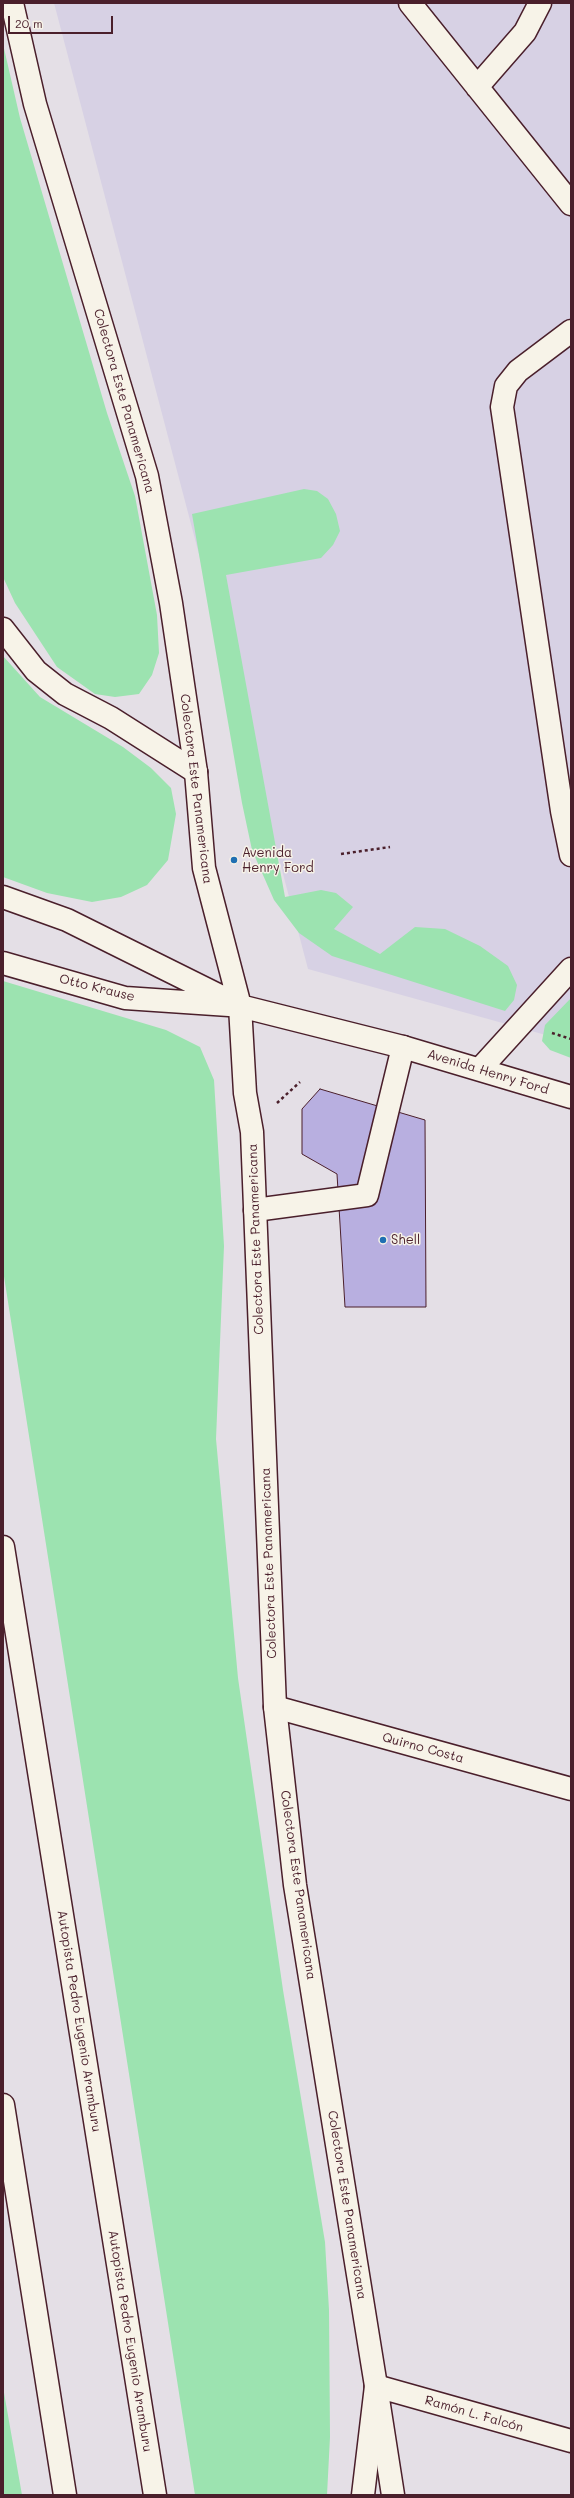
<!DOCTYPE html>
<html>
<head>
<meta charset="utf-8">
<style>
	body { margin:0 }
	#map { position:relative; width:574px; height:2498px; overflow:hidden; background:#e4dfe6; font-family:Mali,sans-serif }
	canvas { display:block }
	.frame { position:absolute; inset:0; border:4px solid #4a1f2b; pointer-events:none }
	.scale { position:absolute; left:8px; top:16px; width:105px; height:18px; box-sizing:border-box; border:2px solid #4a1f2b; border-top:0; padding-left:5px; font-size:12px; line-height:14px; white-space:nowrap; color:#4a1f2b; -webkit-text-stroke:3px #f7f3e8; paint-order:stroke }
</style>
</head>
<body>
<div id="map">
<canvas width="574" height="2498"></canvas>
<div class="frame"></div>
<div class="scale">20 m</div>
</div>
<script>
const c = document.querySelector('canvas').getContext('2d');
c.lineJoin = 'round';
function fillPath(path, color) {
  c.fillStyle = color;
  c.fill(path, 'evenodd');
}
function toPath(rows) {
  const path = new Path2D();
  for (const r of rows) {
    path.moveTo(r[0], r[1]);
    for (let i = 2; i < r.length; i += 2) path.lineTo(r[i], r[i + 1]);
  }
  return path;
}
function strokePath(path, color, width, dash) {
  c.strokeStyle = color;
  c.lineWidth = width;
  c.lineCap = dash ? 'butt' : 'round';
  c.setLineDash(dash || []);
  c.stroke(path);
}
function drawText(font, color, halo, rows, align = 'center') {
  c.font = font + ' Mali,sans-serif';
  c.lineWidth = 3;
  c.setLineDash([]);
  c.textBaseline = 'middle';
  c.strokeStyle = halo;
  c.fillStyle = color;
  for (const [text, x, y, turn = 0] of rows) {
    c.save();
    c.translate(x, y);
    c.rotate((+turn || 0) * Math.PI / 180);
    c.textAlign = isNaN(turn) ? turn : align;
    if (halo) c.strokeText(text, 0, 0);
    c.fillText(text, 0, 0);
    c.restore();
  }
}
fillPath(toPath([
	[54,3,571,3,571,1042,308,969]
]), '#d7d1e4');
fillPath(toPath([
	[3,44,20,118,107,413,135,496,157,615,159,653,152,675,139,694,115,697,95,694,57,667,15,603,3,577],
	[304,489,317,491,328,499,336,514,340,531,333,545,321,558,226,575,285,897,321,890,336,893,353,907,334,929,380,954,415,927,445,929,480,946,508,966,517,985,514,1000,505,1011,332,956,299,933,274,900,252,850,242,803,192,514],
	[3,656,40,697,123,747,151,768,171,788,176,814,168,860,147,885,121,897,92,902,47,893,3,877],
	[3,981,166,1030,200,1047,214,1080,224,1246,216,1439,238,1678,283,1990,325,2242,329,2310,330,2437,327,2495,195,2495,3,1270],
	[571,998,571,1058,550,1050,542,1041,545,1025],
	[3,2387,22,2495,3,2495]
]), '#9ce3b0');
const building = toPath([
	[320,1089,425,1120,426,1307,345,1307,337,1174,302,1154,302,1109,320,1089]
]);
fillPath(building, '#b8afe0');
strokePath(building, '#4a1f2b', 1);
const minor = toPath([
	[12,3,35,104,147,476,171,603,196,772],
	[410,3,571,204],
	[477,87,525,32,540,3],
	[571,331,518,371,506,386,502,407,562,811,571,855],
	[480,1069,571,969],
	[255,1210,367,1195,403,1047],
	[275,1707,571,1789],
	[393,2495,376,2386,571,2441]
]);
const major = toPath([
	[196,772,204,868,240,1006,245,1093,252,1132,275,1707,295,1885,376,2386],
	[3,897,67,920,240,1006,403,1047,571,1097],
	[3,963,125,998,229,1005]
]);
const highway = toPath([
	[3,629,36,671,65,694,111,718,196,772],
	[3,1547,155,2495],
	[3,2105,65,2495],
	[363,2495,376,2386]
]);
strokePath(minor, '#4a1f2b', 25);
strokePath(major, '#4a1f2b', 25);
strokePath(highway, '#4a1f2b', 25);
strokePath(toPath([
	[341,854,390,847],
	[552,1033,571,1039],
	[277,1103,300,1082]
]), '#4a1f2b', 2.5, [3, 3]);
strokePath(minor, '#f7f3e8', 22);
strokePath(major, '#f7f3e8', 22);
strokePath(highway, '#f7f3e8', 22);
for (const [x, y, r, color] of [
	[234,860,4,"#1f6fb2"],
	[383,1240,4,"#1f6fb2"]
]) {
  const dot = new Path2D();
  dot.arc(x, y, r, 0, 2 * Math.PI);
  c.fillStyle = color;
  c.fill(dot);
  strokePath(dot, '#f7f3e8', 1.5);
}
drawText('13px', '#4a1f2b', '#f7f3e8', [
	["Colectora Este Panamericana",124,401,74],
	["Colectora Este Panamericana",196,789,83],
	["Otto Krause",97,988,14],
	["Avenida Henry Ford",488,1072,17],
	["Colectora Este Panamericana",256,1239,-92],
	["Colectora Este Panamericana",269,1563,-92],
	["Quirno Costa",423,1748,15],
	["Colectora Este Panamericana",298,1885,82],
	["Autopista Pedro Eugenio Aramburu",79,2021,81],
	["Colectora Este Panamericana",347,2205,81],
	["Autopista Pedro Eugenio Aramburu",130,2341,81],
	["Ramón L. Falcón",474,2414,16]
]);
drawText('13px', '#4a1f2b', '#f7f3e8', [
	["Avenida",242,853],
	["Henry Ford",242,868],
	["Shell",391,1240]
], 'left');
</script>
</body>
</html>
